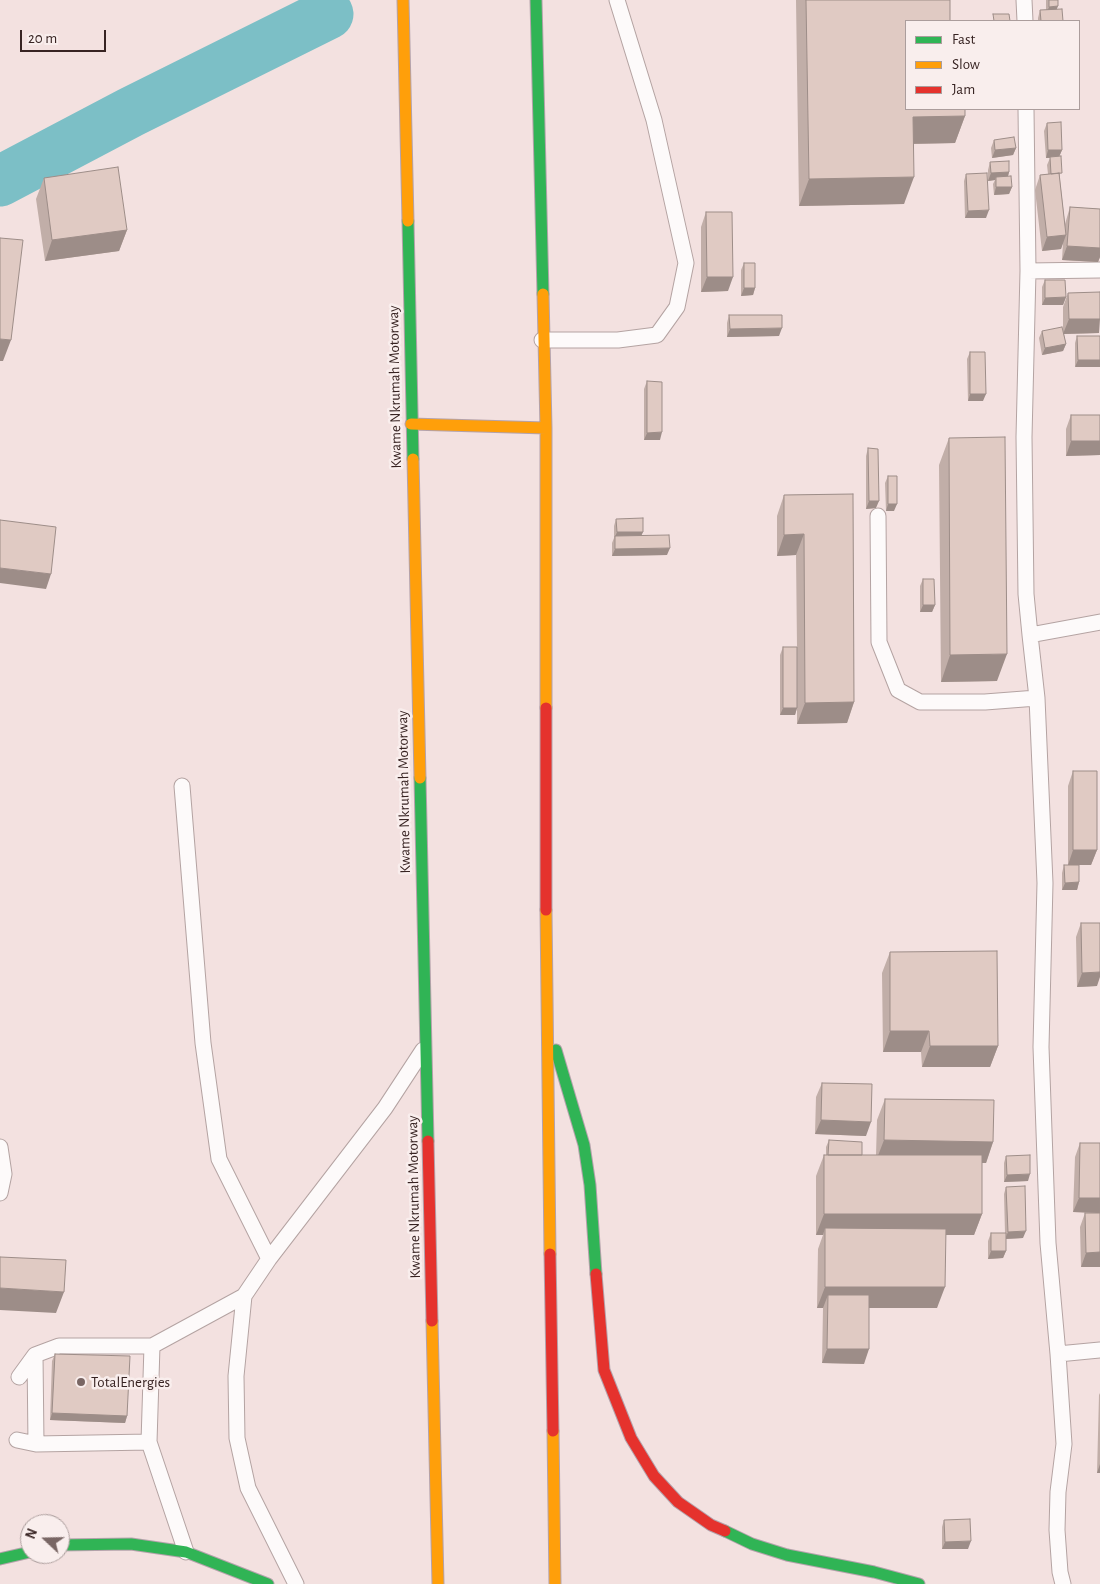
<!DOCTYPE html>
<html>
<head>
<meta charset="utf-8">
<style>
	body { margin:0 }
	#map { position:relative; width:1100px; height:1584px; overflow:hidden; background:#f3e1e0; font-family:"Alegreya Sans",sans-serif }
	canvas { display:block }
	.legend { position:absolute; left:905px; top:20px; width:175px; height:90px; box-sizing:border-box; background:#f9eeed; border:1px solid #ab9d9c; margin:0; padding:6px 9px; list-style:none; font-size:15px; color:#372322 }
	.legend li { display:flex; align-items:center; gap:10px; height:25px }
	.legend b { width:25px; border:1px solid #ab9d9c }
	.north { position:absolute; left:20px; top:1514px; width:50px; height:50px; box-sizing:border-box; background:#f9eeed; border:1px solid #ab9d9c; border-radius:50%; rotate:291deg; font-size:14px; font-weight:700; line-height:20px; text-align:center; color:#372322 }
	.north::after { content:''; display:block; margin:auto; width:18px; height:22px; background:#796664; clip-path:polygon(50% 0,100% 100%,50% 72%,0 100%) }
	.scale { position:absolute; left:20px; top:30px; width:86px; height:22px; box-sizing:border-box; border:2px solid #372322; border-top:0; padding-left:6px; font-size:15px; line-height:18px; white-space:nowrap; color:#372322; -webkit-text-stroke:4px #f9eeed; paint-order:stroke }
</style>
</head>
<body>
<div id="map">
<canvas width="1100" height="1584"></canvas>
<ul class="legend">
<li><b style="height:6px;background:#30b455"></b>Fast</li>
<li><b style="height:6px;background:#ff9f0a"></b>Slow</li>
<li><b style="height:6px;background:#e5322d"></b>Jam</li>
</ul>
<div class="north">N</div>
<div class="scale">20 m</div>
</div>
<script>
const c = document.querySelector('canvas').getContext('2d');
c.lineJoin = 'round';
function toPath(rows) {
  const path = new Path2D();
  for (const r of rows) {
    path.moveTo(r[0], r[1]);
    for (let i = 2; i < r.length; i += 2) path.lineTo(r[i], r[i + 1]);
  }
  return path;
}
function strokePath(path, color, width, dash) {
  c.strokeStyle = color;
  c.lineWidth = width;
  c.lineCap = dash ? 'butt' : 'round';
  c.setLineDash(dash || []);
  c.stroke(path);
}
function fillPath(path, color) {
  c.fillStyle = color;
  c.fill(path, 'evenodd');
}
function drawText(font, color, halo, rows, align = 'center') {
  c.font = font + ' "Alegreya Sans",sans-serif';
  c.lineWidth = 5;
  c.setLineDash([]);
  c.textBaseline = 'middle';
  c.strokeStyle = halo;
  c.fillStyle = color;
  for (const [text, x, y, turn = 0] of rows) {
    c.save();
    c.translate(x, y);
    c.rotate((+turn || 0) * Math.PI / 180);
    c.textAlign = isNaN(turn) ? turn : align;
    if (halo) c.strokeText(text, 0, 0);
    c.fillText(text, 0, 0);
    c.restore();
  }
}
strokePath(toPath([
	[0,181,131,112,328,14]
]), '#7cbfc6', 51);
const lane = toPath([
	[1024,0,1025,21],
	[1026,109,1028,271,1024,437,1026,594,1030,635],
	[1028,271,1100,270],
	[542,340,618,340,657,335,677,307,686,263,654,120,617,0],
	[878,516,879,642,898,690,920,702,985,702,1037,698],
	[1100,622,1030,635,1037,698,1045,883,1041,1047,1048,1243,1058,1354,1100,1350],
	[182,786,203,1043,219,1159,269,1259],
	[0,1147,4,1174,0,1193],
	[1058,1354,1064,1444,1058,1492,1057,1530,1060,1572,1063,1584],
	[35,1355,36,1444],
	[19,1377,35,1355,59,1346,152,1346],
	[17,1440,36,1444,149,1442],
	[186,1552,149,1442,152,1346,244,1296],
	[296,1584,248,1488,237,1438,236,1376,244,1296,269,1259,385,1108,423,1050]
]);
const fast = toPath([
	[536,0,543,294],
	[408,221,413,459],
	[420,778,428,1141],
	[556,1050,584,1145,590,1185,596,1274],
	[725,1531,752,1544,787,1555,874,1572,919,1584],
	[60,1545,131,1544,186,1552,268,1584],
	[0,1559,30,1552]
]);
const slow = toPath([
	[403,0,408,221],
	[543,294,546,428,546,708],
	[411,424,546,428],
	[413,459,420,778],
	[546,910,550,1254],
	[432,1321,438,1584],
	[553,1431,555,1584]
]);
const jam = toPath([
	[546,708,546,910],
	[428,1141,432,1321],
	[550,1254,553,1431],
	[596,1274,604,1370,631,1438,654,1476,678,1502,711,1525,725,1531]
]);
strokePath(lane, '#b4a3a2', 17);
strokePath(fast, '#b4a2ab', 13);
strokePath(slow, '#b4a2ab', 13);
strokePath(jam, '#b4a2ab', 13);
strokePath(lane, '#fdfafa', 15);
strokePath(fast, '#30b455', 11);
strokePath(slow, '#ff9f0a', 11);
strokePath(jam, '#e5322d', 11);
fillPath(toPath([
	[796,0,950,0,906,21,965,116,955,143,914,144,904,204,799,206],
	[1046,0,1058,0,1057,9,1063,21,1038,21,1038,18,1040,10,1046,10],
	[1047,123,1062,150,1059,157,1060,180,1065,224,1070,207,1100,209,1100,257,1098,262,1062,260,1063,242,1061,249,1042,251,1035,190,1040,175,1048,174,1047,165,1050,158,1046,158,1044,131],
	[994,140,1016,148,1013,155,992,158,991,148],
	[990,162,1009,172,1008,176,1012,187,1009,194,994,195,993,184,995,180,988,181,988,170],
	[966,174,986,218,965,218,964,181],
	[44,178,127,230,119,251,45,261,36,199],
	[706,212,728,291,701,292,701,227],
	[744,263,755,288,753,295,741,296,741,270],
	[1045,280,1066,297,1063,305,1042,305,1042,287],
	[1068,293,1099,333,1064,334,1066,344,1063,351,1042,355,1039,338,1042,331,1063,333,1063,307],
	[729,315,779,336,727,337,727,323],
	[1077,336,1100,336,1075,367,1075,343],
	[970,352,983,401,968,401,967,359],
	[647,381,660,440,644,440,644,389],
	[1071,415,1100,415,1100,455,1066,456,1066,429],
	[949,438,997,681,941,682,939,465],
	[868,448,876,508,866,509,866,456],
	[888,476,894,511,886,511,885,483],
	[853,494,854,702,847,723,797,724,797,708,795,715,780,715,780,655,783,647,797,647,796,555,777,556,777,516,784,495],
	[616,519,641,536,667,555,612,556,612,543,614,538,614,526],
	[923,579,935,605,932,612,920,612,920,586],
	[1073,771,1097,850,1091,865,1079,865,1079,882,1077,890,1062,890,1062,873,1064,865,1077,865,1068,865,1068,786],
	[1081,923,1097,986,1077,987,1076,937],
	[890,952,998,1046,990,1067,922,1067,921,1052,883,1052,882,973],
	[822,1083,866,1136,815,1134,816,1097],
	[885,1099,993,1142,986,1163,982,1163,982,1214,974,1235,946,1235,937,1308,869,1308,864,1364,822,1363,823,1308,817,1308,818,1249,823,1235,816,1235,816,1176,824,1155,826,1155,826,1147,829,1140,862,1155,876,1155,877,1120],
	[1080,1143,1100,1143,1100,1267,1081,1267,1080,1227,1085,1213,1097,1213,1073,1212,1075,1157],
	[1006,1156,1028,1181,1004,1182,1004,1163],
	[1006,1187,1023,1238,1006,1239,1006,1251,1003,1258,988,1259,988,1241,991,1233,1005,1233,1004,1194],
	[55,1354,127,1416,125,1423,50,1420,52,1361],
	[1100,1393,1100,1473,1097,1473,1099,1395],
	[944,1520,968,1549,942,1549,942,1527]
]), '#c1aea8');
fillPath(toPath([
	[1058,6,1055,13,1046,14,1049,7],
	[993,109,1006,109,1006,110,992,110],
	[965,116,955,143,903,144,913,117],
	[1016,148,1013,155,992,158,995,150],
	[1048,150,1062,150,1059,157,1046,158],
	[1009,172,1007,180,996,177,995,180,988,181,991,173],
	[914,177,904,204,799,206,809,179],
	[996,187,1012,187,1009,194,994,195],
	[989,210,986,218,965,218,968,211],
	[127,230,119,251,45,261,52,240],
	[1066,235,1061,249,1042,251,1047,237],
	[1067,246,1100,248,1100,257,1098,262,1062,260],
	[707,277,733,277,728,291,701,292],
	[744,288,755,288,753,295,741,296],
	[1066,297,1063,305,1042,305,1045,298],
	[1069,319,1100,319,1099,333,1063,334],
	[782,328,779,336,727,337,730,329],
	[0,339,11,340,3,361,0,361],
	[1066,344,1063,351,1042,355,1045,348],
	[1078,360,1100,360,1100,367,1075,367],
	[970,394,986,394,983,401,968,401],
	[662,432,660,440,644,440,647,433],
	[1071,441,1100,441,1100,455,1066,456],
	[869,501,879,501,876,508,866,509],
	[888,504,897,504,894,511,886,511],
	[617,532,643,532,640,539,615,537],
	[804,534,796,555,777,556,784,535],
	[670,548,667,555,612,556,615,549],
	[0,568,51,574,46,589,0,583],
	[923,605,935,605,932,612,920,612],
	[1007,654,997,681,941,682,950,655],
	[854,702,847,723,797,724,805,703],
	[783,708,797,708,795,715,780,715],
	[1073,850,1097,850,1091,865,1068,865],
	[1079,882,1077,890,1062,890,1065,883],
	[1100,972,1100,977,1097,986,1077,987,1082,973],
	[890,1031,929,1031,921,1052,883,1052],
	[930,1046,998,1046,990,1067,922,1067],
	[821,1120,871,1122,866,1136,815,1134],
	[884,1140,993,1142,986,1163,876,1161],
	[1030,1174,1028,1181,1004,1182,1007,1175],
	[1079,1198,1100,1198,1100,1213,1073,1212],
	[824,1214,982,1214,974,1235,825,1235,825,1228,823,1235,816,1235],
	[1026,1231,1023,1238,1005,1239,1008,1232],
	[991,1251,1006,1251,1003,1258,988,1259],
	[1100,1252,1100,1267,1081,1267,1086,1253],
	[825,1287,945,1287,937,1308,828,1308,828,1295,823,1308,817,1308],
	[0,1288,64,1292,56,1313,0,1310],
	[827,1349,869,1349,864,1364,822,1363],
	[52,1413,127,1416,125,1423,50,1420],
	[1100,1464,1100,1473,1097,1473],
	[971,1541,968,1549,942,1549,945,1542]
]), '#9d8d88');
const building = toPath([
	[806,0,950,0,950,21,906,21,906,109,965,109,965,116,913,117,914,177,809,179,806,0],
	[1049,0,1058,0,1058,6,1049,7,1049,0],
	[1062,9,1063,21,1041,21,1040,10,1062,9],
	[993,14,1009,14,1010,21,994,21,993,14],
	[1061,122,1062,150,1048,150,1047,123,1061,122],
	[1014,137,1016,148,995,150,994,140,1014,137],
	[1061,156,1062,173,1051,174,1050,157,1061,156],
	[1009,161,1009,172,991,173,990,162,1009,161],
	[118,167,127,230,52,240,44,178,118,167],
	[987,173,989,210,968,211,966,174,987,173],
	[1059,173,1066,235,1047,237,1040,175,1059,173],
	[1011,176,1012,187,996,187,996,177,1011,176],
	[1070,207,1100,209,1100,248,1067,246,1070,207],
	[706,212,732,212,733,277,707,277,706,212],
	[0,238,23,240,11,340,0,339,0,238],
	[744,263,755,263,755,288,744,288,744,263],
	[1045,280,1065,280,1066,297,1045,298,1045,280],
	[1100,292,1100,319,1069,319,1068,293,1100,292],
	[729,315,782,315,782,328,730,329,729,315],
	[1062,327,1066,344,1045,348,1042,331,1062,327],
	[1077,336,1100,336,1100,360,1078,360,1077,336],
	[970,352,985,352,986,394,970,394,970,352],
	[647,381,662,382,662,432,647,433,647,381],
	[1071,415,1100,415,1100,441,1071,441,1071,415],
	[1005,437,1007,654,950,655,949,438,1005,437],
	[868,448,878,449,879,501,869,501,868,448],
	[888,476,897,476,897,504,888,504,888,476],
	[853,494,854,702,805,703,804,534,784,535,784,495,853,494],
	[643,518,643,532,617,532,616,519,643,518],
	[0,520,56,527,51,574,0,568,0,520],
	[669,535,670,548,615,549,615,536,669,535],
	[923,579,934,579,935,605,923,605,923,579],
	[783,647,797,647,797,708,783,708,783,647],
	[1073,771,1097,771,1097,850,1073,850,1073,771],
	[1064,865,1079,865,1079,882,1065,883,1064,865],
	[1081,923,1100,923,1100,972,1082,973,1081,923],
	[997,951,998,1046,930,1046,929,1031,890,1031,890,952,997,951],
	[822,1083,872,1084,871,1122,821,1120,822,1083],
	[885,1099,994,1100,993,1142,884,1140,885,1099],
	[829,1140,862,1142,862,1155,828,1155,829,1140],
	[1080,1143,1100,1143,1100,1198,1079,1198,1080,1143],
	[824,1155,982,1155,982,1214,824,1214,824,1155],
	[1030,1155,1030,1174,1007,1175,1006,1156,1030,1155],
	[1025,1186,1026,1231,1008,1232,1006,1187,1025,1186],
	[1085,1213,1100,1213,1100,1252,1086,1253,1085,1213],
	[825,1228,946,1229,945,1287,825,1287,825,1228],
	[991,1233,1006,1233,1006,1251,991,1251,991,1233],
	[0,1257,66,1260,64,1292,0,1288,0,1257],
	[828,1295,869,1295,869,1349,827,1349,828,1295],
	[55,1354,130,1356,127,1416,52,1413,55,1354],
	[970,1519,971,1541,945,1542,944,1520,970,1519]
]);
fillPath(building, '#e0cac3');
strokePath(building, '#9d8d88', 1);
for (const [x, y, r, color] of [
	[81,1382,5,"#796664"]
]) {
  const dot = new Path2D();
  dot.arc(x, y, r, 0, 2 * Math.PI);
  c.fillStyle = color;
  c.fill(dot);
  strokePath(dot, '#f9eeed', 2);
}
drawText('15px', '#372322', '#f9eeed', [
	["Kwame Nkrumah Motorway",395,387,-91],
	["Kwame Nkrumah Motorway",404,792,-91],
	["Kwame Nkrumah Motorway",414,1197,-91]
]);
drawText('15px', '#372322', '#f9eeed', [
	["TotalEnergies",91,1382]
], 'left');
</script>
</body>
</html>
